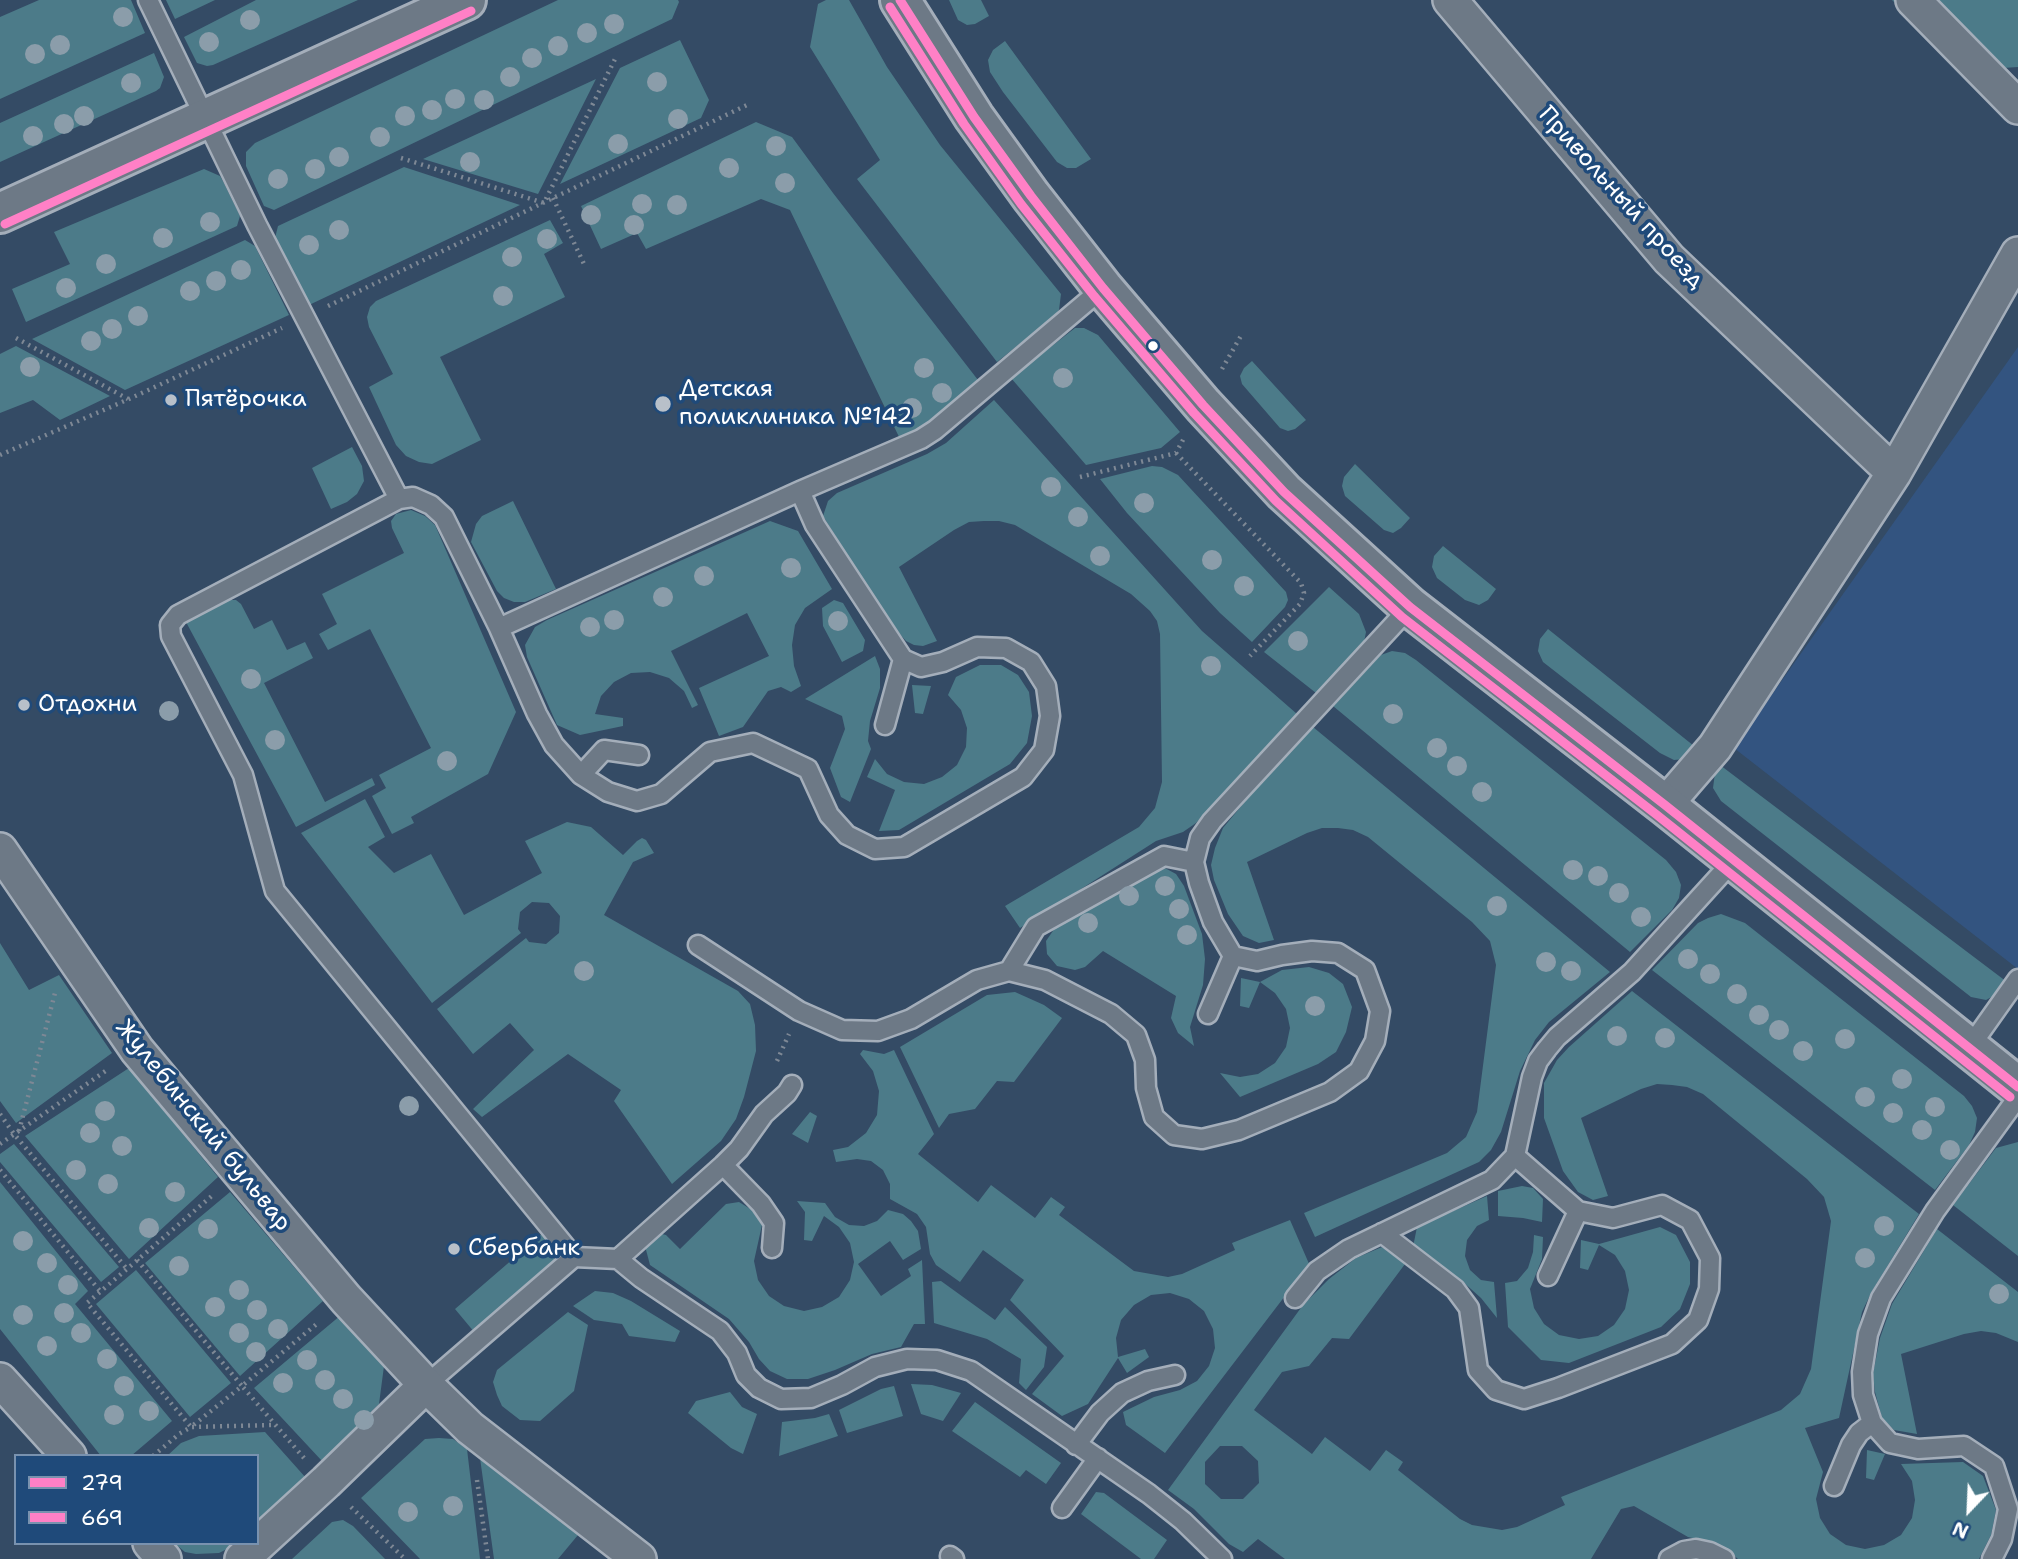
<!DOCTYPE html>
<html>
<head>
<meta charset="utf-8">
<style>
	body { margin:0 }
	#map { position:relative; width:2018px; height:1559px; overflow:hidden; background:#344b65; font-family:"Shantell Sans",sans-serif }
	canvas { display:block }
	.legend { position:absolute; left:14px; top:1454px; width:245px; height:91px; box-sizing:border-box; background:#1f4a7a; border:2px solid #7992af; margin:0; padding:9px 12px; list-style:none; font-size:21px; color:#fff }
	.legend li { display:flex; align-items:center; gap:14px; height:35px }
	.legend b { width:35px; border:2px solid #7992af }
	.north { position:absolute; left:1934px; top:1475px; width:70px; height:70px; -webkit-text-stroke:5px #1f4a7a; paint-order:stroke; rotate:203deg; font-size:19px; font-weight:700; line-height:28px; text-align:center; color:#fff }
	.north::after { content:''; display:block; margin:auto; width:24px; height:32px; background:#fff; clip-path:polygon(50% 0,100% 100%,50% 72%,0 100%) }
</style>
</head>
<body>
<div id="map">
<canvas width="2018" height="1559"></canvas>
<ul class="legend">
<li><b style="height:9px;background:#ff80c6"></b>279</li>
<li><b style="height:9px;background:#ff80c6"></b>669</li>
</ul>
<div class="north">N</div>
</div>
<script>
const c = document.querySelector('canvas').getContext('2d');
c.lineJoin = 'round';
function fillPath(path, color) {
  c.fillStyle = color;
  c.fill(path, 'evenodd');
}
function toPath(rows) {
  const path = new Path2D();
  for (const r of rows) {
    path.moveTo(r[0], r[1]);
    for (let i = 2; i < r.length; i += 2) path.lineTo(r[i], r[i + 1]);
  }
  return path;
}
function strokePath(path, color, width, dash) {
  c.strokeStyle = color;
  c.lineWidth = width;
  c.lineCap = dash ? 'butt' : 'round';
  c.setLineDash(dash || []);
  c.stroke(path);
}
function drawText(font, color, halo, rows, align = 'center') {
  c.font = font + ' "Shantell Sans",sans-serif';
  c.lineWidth = 7;
  c.setLineDash([]);
  c.textBaseline = 'middle';
  c.strokeStyle = halo;
  c.fillStyle = color;
  for (const [text, x, y, turn = 0] of rows) {
    c.save();
    c.translate(x, y);
    c.rotate((+turn || 0) * Math.PI / 180);
    c.textAlign = isNaN(turn) ? turn : align;
    if (halo) c.strokeText(text, 0, 0);
    c.fillText(text, 0, 0);
    c.restore();
  }
}
fillPath(toPath([
	[2018,347,2018,969,1734,748]
]), '#335480');
fillPath(toPath([
	[39,0,131,0,145,33,0,99,0,17],
	[166,0,215,0,175,19],
	[256,0,358,0,213,65,207,66,197,63,184,37],
	[558,0,678,0,679,2,672,19,274,210,264,206,246,166,246,152,255,143],
	[826,0,849,0,887,67,940,145,1061,294,1059,310,1053,317,997,362,857,179,880,160,810,47,818,4],
	[949,0,981,0,989,16,975,24,967,25,958,20],
	[1892,0,2018,0,2018,67,1988,69,1936,44],
	[680,40,709,100,701,118,560,184,620,68],
	[1005,41,1091,159,1076,168,1067,168,1057,162,1003,92,990,72,988,60,993,50],
	[154,53,164,77,160,88,156,91,0,162,0,123],
	[596,79,538,194,423,159],
	[756,122,792,137,833,193,978,380,931,424,918,431,900,439,790,210,761,199,646,249,637,233,601,249,581,206],
	[404,167,520,205,309,305,275,238,278,226],
	[204,169,220,176,224,183,240,216,237,226,26,322,12,289,70,264,54,232],
	[550,220,563,243,544,254,565,297,440,357,481,440,432,464,419,462,406,456,396,445,369,387,393,374,369,327,367,317,370,307,376,301],
	[245,240,255,246,289,315,125,390,32,339],
	[1075,328,1084,328,1098,335,1180,432,1161,448,1086,465,1011,378],
	[16,346,110,396,60,420,33,400,0,413,0,354],
	[1252,361,1306,420,1295,429,1288,431,1280,428,1242,384,1240,376,1244,368],
	[994,400,1202,631,1297,714,1196,823,1183,832,1156,841,1020,928,1005,906,1139,827,1155,808,1162,782,1160,634,1157,621,1150,611,1131,594,1015,525,999,521,984,521,969,522,954,530,899,567,937,641,923,646,914,645,906,641,888,621,823,516,828,501,837,493,927,454,946,443],
	[352,447,362,466,364,481,357,494,347,502,331,509,312,468],
	[1355,464,1410,518,1401,528,1393,533,1384,530,1345,496,1342,486,1344,477],
	[1152,466,1162,467,1178,475,1286,592,1288,600,1285,607,1252,642,1220,613,1127,513,1100,479],
	[513,501,556,589,525,602,514,602,504,598,497,591,471,542,476,524,482,516],
	[411,510,425,516,435,525,516,712,488,774,411,817,414,823,392,834,372,796,386,788,379,775,431,748,370,629,328,650,319,634,337,624,322,594,404,553,392,528,391,521,396,514],
	[770,521,798,531,832,589,805,608,795,625,792,645,794,666,801,686,791,692,781,687,768,691,743,727,719,736,699,688,769,656,747,613,671,651,698,705,692,708,684,691,669,678,650,672,631,673,614,682,601,696,595,714,623,718,623,726,580,735,557,725,527,657,525,645,535,627,547,620],
	[1443,546,1496,589,1488,600,1479,605,1465,600,1437,578,1432,567,1434,556],
	[1329,587,1359,614,1366,632,1364,642,1358,652,1316,693,1264,652],
	[228,600,236,600,241,604,254,629,272,620,287,650,305,642,313,658,264,683,325,802,372,778,375,785,296,827,186,622],
	[834,600,843,603,865,640,863,651,842,662,823,626,822,608],
	[1548,629,1694,746,1685,759,1674,760,1660,753,1543,662,1538,651,1540,639],
	[1392,651,1405,653,1416,660,1666,860,1676,872,1681,885,1679,898,1672,910,1630,952,1333,706,1381,655],
	[875,656,880,669,880,688,870,721,868,741,871,749,850,802,841,797,830,768,845,729,842,716,805,699],
	[980,665,1001,665,1018,675,1029,692,1032,716,1027,743,1010,764,899,830,879,831,895,790,867,777,875,759,887,774,904,782,924,784,942,777,957,765,966,747,967,728,961,710,948,695,956,677],
	[912,685,931,686,923,714,915,713],
	[1313,727,1610,972,1549,1022,1535,1040,1520,1071,1501,1132,1491,1150,1479,1162,1315,1237,1304,1213,1447,1153,1466,1137,1477,1112,1496,965,1490,941,1472,922,1368,837,1353,830,1338,828,1322,828,1307,833,1247,862,1274,940,1259,943,1243,936,1228,914,1214,880,1211,865,1215,848,1223,828,1248,798],
	[1720,765,2007,982,1997,994,1986,1000,1971,997,1721,801,1713,788,1715,773],
	[365,799,385,837,368,847,394,873,431,854,464,915,542,873,525,841,567,822,591,827,623,855,637,841,642,838,646,840,654,853,633,862,604,915,738,991,750,1004,755,1025,756,1051,744,1097,736,1119,721,1141,672,1184,614,1101,621,1090,568,1054,482,1117,473,1109,534,1050,510,1023,473,1054,437,1009,526,938,529,942,546,944,559,933,560,916,549,903,532,902,520,912,518,929,521,933,432,1003,301,833],
	[1163,867,1176,874,1184,886,1202,934,1205,959,1203,985,1190,1027,1194,1046,1178,1033,1171,1018,1176,996,1103,951,1085,967,1075,970,1057,966,1047,954,1046,941,1057,925],
	[1721,914,1745,923,1964,1096,1972,1106,1977,1118,1975,1132,1969,1145,1935,1190,1652,970,1698,923,1708,918],
	[0,943,29,990,59,975,112,1053,16,1123,0,1101],
	[1309,967,1329,973,1343,984,1352,1007,1346,1032,1336,1052,1318,1064,1240,1097,1220,1073,1240,1077,1258,1074,1275,1063,1286,1047,1290,1028,1286,1009,1275,993,1260,982,1249,1008,1240,1006,1241,978,1260,982,1282,970],
	[1632,991,1919,1214,1871,1293,1862,1312,1839,1418,1805,1428,1823,1472,1816,1499,1820,1518,1830,1534,1846,1545,1865,1549,1884,1545,1901,1535,1912,1518,1915,1500,1912,1481,1901,1464,1963,1462,1983,1476,1996,1510,1991,1535,1979,1559,1738,1559,1730,1552,1714,1543,1688,1537,1634,1506,1621,1509,1591,1559,1285,1559,1258,1539,1243,1552,1229,1544,1194,1509,1168,1490,1303,1305,1329,1279,1356,1258,1382,1247,1405,1264,1349,1339,1332,1338,1309,1366,1282,1372,1254,1410,1312,1454,1325,1437,1370,1471,1386,1450,1403,1462,1398,1470,1460,1519,1472,1525,1502,1530,1517,1527,1565,1505,1561,1497,1781,1410,1800,1394,1811,1369,1831,1221,1824,1197,1807,1179,1703,1094,1687,1087,1672,1085,1657,1084,1641,1089,1581,1118,1608,1196,1593,1200,1578,1192,1563,1171,1544,1118,1544,1083,1557,1060,1569,1047],
	[1220,1446,1242,1446,1258,1461,1259,1483,1243,1499,1221,1499,1205,1484,1205,1462],
	[1015,992,1044,1005,1062,1018,1014,1082,997,1081,975,1109,949,1114,939,1128,900,1047,987,995],
	[863,1050,884,1054,894,1050,934,1134,918,1154,978,1202,991,1185,1035,1218,1051,1197,1065,1207,1059,1215,1134,1271,1168,1277,1182,1274,1235,1250,1232,1243,1290,1220,1310,1266,1288,1292,1165,1453,1126,1425,1123,1412,1154,1397,1180,1390,1197,1381,1209,1366,1215,1348,1213,1329,1204,1311,1189,1299,1170,1293,1151,1295,1134,1305,1121,1320,1116,1338,1118,1357,1145,1349,1149,1357,1127,1373,1118,1358,1088,1404,1062,1416,1032,1394,1064,1356,1010,1300,1024,1280,983,1250,960,1282,936,1265,930,1254,926,1227,917,1214,890,1199,890,1184,883,1170,871,1161,857,1159,836,1162,833,1150,848,1147,866,1133,877,1115,879,1091,873,1071,860,1054],
	[129,1068,218,1177,129,1259,25,1136],
	[810,1112,817,1116,808,1143,792,1134],
	[2018,1142,2018,1256,1953,1205,1996,1148],
	[14,1144,119,1267,101,1282,0,1162,0,1154],
	[0,1182,88,1291,75,1304,172,1421,131,1456,101,1456,0,1329],
	[1522,1186,1533,1188,1543,1199,1542,1222,1523,1218,1498,1216,1498,1191],
	[230,1192,323,1301,240,1376,145,1263],
	[1487,1196,1489,1220,1477,1226,1467,1240,1465,1256,1470,1270,1481,1280,1494,1282,1497,1318,1481,1298,1462,1281,1413,1247,1417,1227],
	[797,1201,825,1203,835,1217,849,1225,864,1226,877,1221,888,1210,903,1214,911,1221,918,1231,921,1249,903,1260,890,1241,858,1264,881,1296,911,1276,908,1269,922,1260,925,1324,914,1324,901,1347,872,1354,835,1370,808,1379,787,1379,770,1371,759,1359,749,1342,729,1319,650,1265,645,1246,658,1233,666,1235,680,1249,726,1204,739,1202,752,1210,762,1225,754,1261,758,1280,769,1296,784,1306,804,1311,822,1307,839,1297,850,1280,854,1262,850,1243,839,1227,824,1216,812,1241,804,1240,805,1212],
	[1660,1227,1676,1235,1690,1262,1690,1284,1680,1309,1661,1327,1569,1363,1541,1360,1508,1327,1505,1283,1517,1281,1528,1268,1533,1252,1534,1235,1543,1237,1542,1259,1530,1289,1534,1308,1544,1324,1559,1335,1579,1339,1598,1336,1614,1325,1625,1309,1629,1290,1625,1271,1615,1255,1599,1245,1588,1270,1580,1268,1581,1240,1599,1244],
	[1937,1229,2018,1292,2018,1342,1996,1333,1981,1331,1964,1334,1901,1354,1917,1434,1894,1430,1882,1418,1875,1392,1873,1374,1880,1338,1892,1304],
	[543,1233,553,1247,555,1266,480,1339,455,1309],
	[136,1270,231,1383,190,1417,96,1304],
	[941,1281,995,1320,1005,1307,1047,1347,1044,1367,1026,1390,1019,1383,1021,1359,987,1339,934,1323,932,1282],
	[595,1291,613,1293,631,1301,680,1331,675,1342,629,1336,622,1324,594,1320,573,1306],
	[568,1312,588,1325,574,1391,540,1421,520,1420,502,1406,497,1395,493,1382,497,1370],
	[341,1315,384,1366,379,1404,322,1461,254,1388],
	[911,1384,932,1385,961,1393,943,1421,921,1414],
	[894,1386,903,1416,847,1433,839,1410,881,1389],
	[730,1392,742,1407,757,1414,743,1454,731,1448,688,1413,696,1401],
	[975,1402,1061,1463,1046,1484,1026,1470,1020,1477,952,1431],
	[829,1414,838,1436,779,1456,782,1422,815,1418],
	[265,1432,306,1478,257,1526,257,1456,167,1456,181,1443,199,1436],
	[439,1438,453,1439,467,1449,480,1559,420,1559,361,1498,425,1439],
	[1867,1450,1885,1454,1874,1480,1866,1478],
	[480,1458,578,1535,558,1559,494,1559],
	[1096,1492,1104,1493,1167,1540,1154,1559,1141,1559,1081,1514],
	[343,1520,353,1526,385,1559,292,1559,332,1522],
	[174,1543,239,1543,219,1553,196,1554,185,1552]
]), '#4c7b89');
const service = toPath([
	[148,0,257,225,399,499],
	[499,628,537,714,554,745,581,775,608,792,637,801,661,794,710,752,753,743,808,769,829,815,847,835,875,849,904,847,1023,777,1044,750,1050,716,1046,686,1031,662,1006,648,977,647,943,662,921,667,903,659,815,525,800,491],
	[885,725,903,659],
	[581,775,604,750,639,755],
	[698,945,799,1011,842,1030,878,1031,911,1019,977,980,1009,971,1045,980,1111,1014,1136,1035,1145,1060,1146,1088,1154,1117,1174,1135,1202,1139,1239,1130,1330,1092,1359,1071,1375,1041,1380,1011,1365,970,1338,953,1312,951,1282,955,1257,961,1233,956,1213,922,1199,883,1194,862,1200,838,1212,821,1410,607],
	[1009,971,1036,927,1164,856,1194,862],
	[1208,1014,1233,956],
	[1969,1048,2018,979],
	[723,1165,761,1204,774,1223,772,1248],
	[1382,1233,1455,1289,1469,1308,1478,1370,1496,1390,1524,1399,1558,1388,1672,1344,1698,1320,1709,1289,1710,1258,1690,1220,1662,1205,1613,1218,1578,1211,1515,1156],
	[574,1257,618,1259,723,1165,739,1149,764,1114,787,1093,792,1085],
	[618,1259,641,1278,720,1331,737,1353,746,1375,759,1388,781,1399,811,1398,842,1385,875,1367,907,1359,937,1360,971,1371,1149,1494,1183,1521,1222,1559],
	[1548,1276,1578,1211],
	[1295,1298,1317,1271,1349,1249,1492,1180,1515,1156,1532,1077,1538,1061,1547,1049,1557,1037,1632,972,1733,861],
	[426,1385,574,1257,275,891,243,775,171,636,170,625,178,615,399,499,413,497,431,505,444,517,499,628,800,491,921,439,935,430,1103,288],
	[1076,1445,1100,1413,1122,1393,1148,1381,1175,1375],
	[1834,1486,1851,1445,1859,1433,1872,1423],
	[1062,1508,1098,1458],
	[950,1556,954,1559],
	[1669,1559,1684,1551,1696,1549,1710,1552,1724,1559],
	[1992,1559,2002,1539,2008,1509,1994,1466,1964,1446,1918,1449,1890,1443,1872,1423,1863,1395,1862,1372,1868,1334,1881,1298,1935,1211,2018,1097]
]);
const minor = toPath([
	[1450,0,1669,259,1894,473],
	[1913,0,2018,107],
	[1665,805,1715,747,1894,473,2018,254],
	[0,850,137,1050,346,1299,426,1385,470,1428,639,1559],
	[0,1380,69,1456],
	[150,1543,164,1559],
	[242,1559,326,1482,426,1385]
]);
const tertiary = toPath([
	[0,213,466,0]
]);
const secondary = toPath([
	[900,0,974,117,1031,196,1103,288,1203,405,1284,492,1410,607,1665,805,2018,1087]
]);
strokePath(service, '#a4aeba', 23);
strokePath(minor, '#a4aeba', 38);
strokePath(tertiary, '#a4aeba', 44);
strokePath(secondary, '#a4aeba', 44);
strokePath(toPath([
	[401,158,544,203,615,59],
	[553,198,584,264],
	[328,306,747,105],
	[16,338,128,399],
	[1222,369,1242,334],
	[1176,453,1301,583,1304,593,1300,604,1250,656],
	[0,455,129,399,282,328],
	[1080,477,1176,453,1184,438],
	[777,1061,789,1034],
	[0,1114,14,1134,127,1269],
	[19,1131,55,993],
	[0,1144,107,1070],
	[0,1170,100,1291],
	[137,1260,242,1386,191,1427,87,1303,127,1269,214,1194],
	[153,1456,179,1434,191,1427,273,1425],
	[304,1458,242,1386,319,1322],
	[477,1480,488,1559],
	[351,1507,405,1559]
]), '#7e8895', 4.5, [2, 5]);
strokePath(service, '#6d7986', 18);
strokePath(minor, '#6d7986', 33);
strokePath(tertiary, '#6d7986', 38);
strokePath(secondary, '#6d7986', 38);
strokePath(toPath([
	[900,0,974,117,1031,196,1103,288,1203,405,1284,492,1410,607,1665,805,2018,1087]
]), '#ff80c6', 9);
strokePath(toPath([
	[890,7,964,124,1021,204,1094,296,1194,413,1276,501,1402,617,1657,815,2010,1097],
	[5,224,471,11]
]), '#ff80c6', 9);
c.fillStyle = '#8b9daa';
for (const [x, y] of [
	[123,17],
	[250,20],
	[614,24],
	[587,33],
	[209,42],
	[60,45],
	[558,46],
	[35,54],
	[532,58],
	[510,77],
	[657,82],
	[131,83],
	[455,99],
	[484,100],
	[432,110],
	[84,116],
	[405,116],
	[678,119],
	[64,124],
	[33,136],
	[380,137],
	[618,144],
	[776,146],
	[339,157],
	[470,162],
	[729,168],
	[315,169],
	[278,179],
	[785,183],
	[642,204],
	[677,205],
	[591,215],
	[210,222],
	[634,225],
	[339,230],
	[163,238],
	[547,239],
	[309,245],
	[512,257],
	[106,264],
	[241,270],
	[216,281],
	[66,288],
	[190,291],
	[503,296],
	[138,316],
	[112,329],
	[91,341],
	[30,367],
	[924,368],
	[1063,378],
	[942,393],
	[912,408],
	[1051,487],
	[1144,503],
	[1078,517],
	[1100,556],
	[1212,560],
	[791,568],
	[704,576],
	[1244,586],
	[663,597],
	[614,620],
	[838,621],
	[590,627],
	[1298,641],
	[1211,666],
	[251,679],
	[169,711],
	[1393,714],
	[275,740],
	[1437,748],
	[447,761],
	[1457,766],
	[1482,792],
	[1573,870],
	[1598,876],
	[1165,886],
	[1619,893],
	[1129,896],
	[1497,906],
	[1179,909],
	[1641,917],
	[1088,923],
	[1187,935],
	[1688,959],
	[1546,962],
	[584,971],
	[1571,971],
	[1710,974],
	[1737,994],
	[1315,1006],
	[1759,1015],
	[1779,1030],
	[1617,1036],
	[1665,1038],
	[1845,1039],
	[1803,1051],
	[1902,1079],
	[1865,1097],
	[409,1106],
	[1935,1107],
	[105,1111],
	[1893,1113],
	[1922,1130],
	[90,1133],
	[122,1146],
	[1950,1150],
	[76,1170],
	[108,1184],
	[175,1192],
	[1884,1226],
	[149,1228],
	[208,1229],
	[23,1241],
	[1865,1258],
	[47,1263],
	[179,1266],
	[68,1285],
	[239,1290],
	[1999,1294],
	[215,1307],
	[257,1310],
	[64,1313],
	[23,1315],
	[278,1329],
	[81,1333],
	[239,1333],
	[47,1346],
	[256,1352],
	[107,1359],
	[307,1360],
	[325,1380],
	[283,1383],
	[124,1386],
	[343,1399],
	[149,1411],
	[114,1415],
	[364,1420],
	[453,1506],
	[408,1512]
]) {
  c.beginPath();
  c.arc(x, y, 10, 0, 2 * Math.PI);
  c.fill();
}
for (const [x, y, r, color] of [
	[1153,346,6,"#fff"],
	[171,400,7,"#b8c0c9"],
	[663,404,9,"#b8c0c9"],
	[24,705,7,"#b8c0c9"],
	[454,1249,7,"#b8c0c9"]
]) {
  const dot = new Path2D();
  dot.arc(x, y, r, 0, 2 * Math.PI);
  c.fillStyle = color;
  c.fill(dot);
  strokePath(dot, '#1f4a7a', 2.5);
}
drawText('24px', '#fff', '#1f4a7a', [
	["Привольный проезд",1621,198,48],
	["Жулебинский бульвар",203,1126,51]
]);
drawText('24px', '#fff', '#1f4a7a', [
	["Детская",679,390],
	["поликлиника №142",679,418],
	["Пятёрочка",185,400],
	["Отдохни",38,705],
	["Сбербанк",468,1249]
], 'left');
</script>
</body>
</html>
